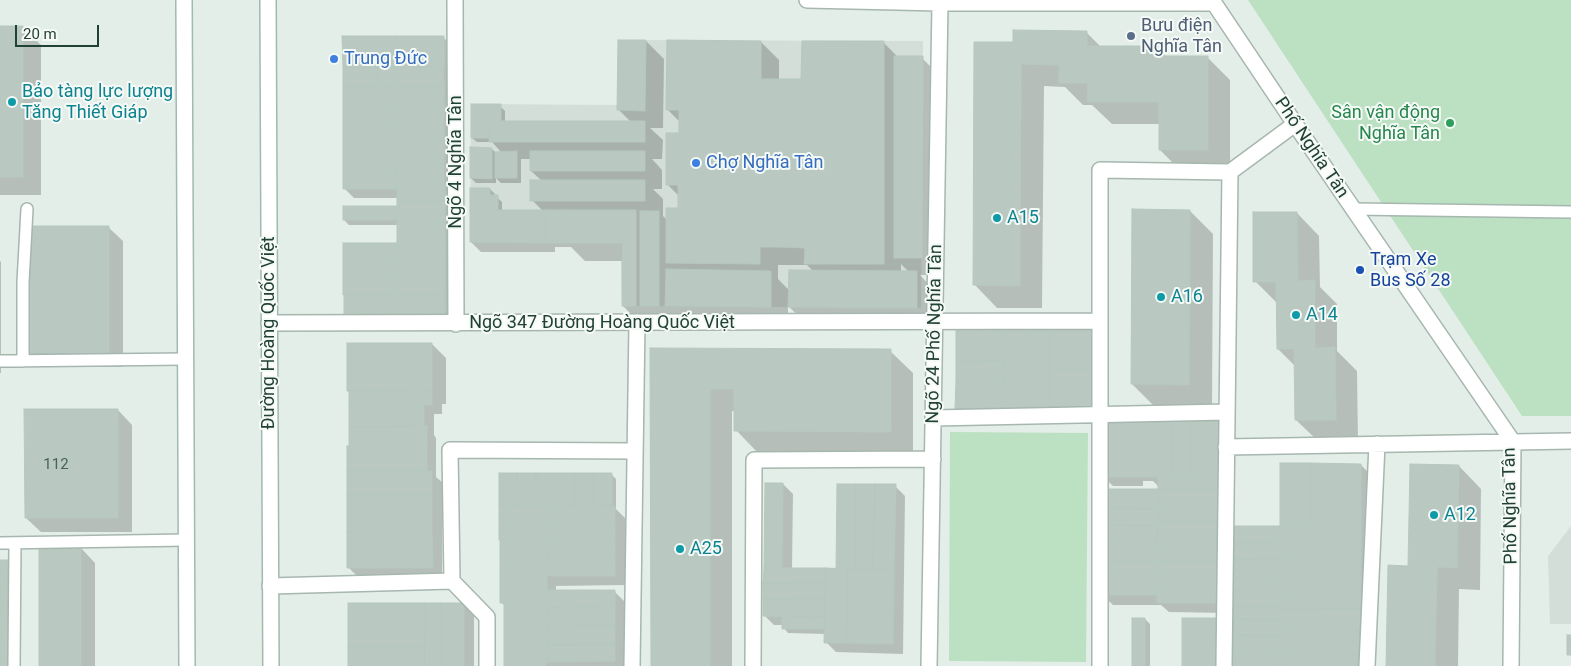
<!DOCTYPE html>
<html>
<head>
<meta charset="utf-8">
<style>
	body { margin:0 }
	#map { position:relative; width:1571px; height:666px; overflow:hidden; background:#e4eee8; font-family:Roboto,sans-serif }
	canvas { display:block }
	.scale { position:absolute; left:15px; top:25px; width:84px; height:22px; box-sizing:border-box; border:2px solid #224135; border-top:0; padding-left:6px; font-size:15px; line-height:18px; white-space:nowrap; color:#224135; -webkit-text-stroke:4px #f5faf7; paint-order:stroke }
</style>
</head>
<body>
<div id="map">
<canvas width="1571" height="666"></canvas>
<div class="scale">20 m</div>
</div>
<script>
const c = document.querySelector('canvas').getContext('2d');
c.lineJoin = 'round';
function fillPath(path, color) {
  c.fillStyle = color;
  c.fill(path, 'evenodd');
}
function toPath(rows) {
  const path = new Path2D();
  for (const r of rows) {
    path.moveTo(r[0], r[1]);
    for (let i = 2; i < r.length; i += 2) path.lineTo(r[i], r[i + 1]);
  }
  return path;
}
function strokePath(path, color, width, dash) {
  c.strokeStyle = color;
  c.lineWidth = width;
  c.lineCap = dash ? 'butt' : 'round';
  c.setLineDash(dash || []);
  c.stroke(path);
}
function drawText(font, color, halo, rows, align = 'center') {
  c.font = font + ' Roboto,sans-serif';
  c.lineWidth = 4;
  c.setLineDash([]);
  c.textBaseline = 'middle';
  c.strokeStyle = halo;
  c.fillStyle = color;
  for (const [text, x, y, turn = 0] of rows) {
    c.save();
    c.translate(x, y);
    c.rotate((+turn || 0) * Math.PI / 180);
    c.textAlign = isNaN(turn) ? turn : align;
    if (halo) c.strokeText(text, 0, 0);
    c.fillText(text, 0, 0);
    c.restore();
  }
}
fillPath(toPath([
	[618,40,923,41,921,308,622,306,621,243,470,242,471,104,617,105],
	[1571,526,1571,624,1550,624,1548,556]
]), '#d2ded7');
fillPath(toPath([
	[1248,0,1571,0,1571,416,1522,416],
	[950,432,1088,433,1086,662,949,661]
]), '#bce0c2');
fillPath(toPath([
	[0,27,23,27,41,45,41,195,0,195],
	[1086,32,1102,48,1157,48,1167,57,1208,58,1230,80,1230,173,1183,173,1160,150,1160,124,1112,124,1092,105,1083,105,1065,87,1044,86,1042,308,997,308,975,285,1014,44],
	[443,37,453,47,455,329,355,330,398,244,398,225,349,225,344,220,398,208,398,198,354,198,344,188],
	[646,41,664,59,663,128,650,128,663,140,662,159,652,159,662,170,662,189,653,189,663,199,663,216,667,220,680,209,680,197,667,184,680,135,680,122,668,110,761,42,779,60,779,80,803,80,884,43,899,58,922,58,940,76,939,275,920,275,935,291,935,326,808,325,788,306,788,325,641,324,623,306,623,261,585,261,571,247,555,247,555,252,481,252,471,242,490,189,495,194,495,197,497,197,502,202,502,211,543,211,532,200,542,181,531,171,531,159,521,159,521,183,501,183,496,178,496,183,476,183,471,178,492,149,496,153,502,153,492,142,477,142,472,138,500,106,505,111,505,122,631,122,619,110],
	[901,264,910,273,901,273],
	[778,265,807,265,814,272,790,291,778,279],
	[1190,211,1213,234,1212,407,1155,407,1132,384],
	[1297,213,1319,236,1320,287,1337,304,1337,351,1357,371,1358,442,1319,442,1296,420,1296,367,1278,349,1278,304,1255,281],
	[108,227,123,241,123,367,44,367,29,353],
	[0,261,1,262,1,373,0,373],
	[1092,330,1102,419,966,419,956,409],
	[432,344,446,358,446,404,442,404,442,414,434,414,434,435,436,438,436,477,442,482,442,577,358,577,348,567,350,448,350,392,348,390],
	[652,349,890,351,913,373,913,454,758,453,736,430,736,411,732,411,732,666,652,666],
	[118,410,132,425,132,532,41,532,26,518],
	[1103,420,1228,527,1281,528,1361,465,1371,475,1370,666,1183,666,1227,613,1169,612,1161,605,1113,605,1103,595,1159,490,1159,487,1153,481,1143,481,1143,486,1113,486,1103,476],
	[1459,466,1481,489,1480,590,1459,589,1458,666,1387,666,1409,567],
	[611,474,616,479,616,509,625,518,625,585,556,586,556,592,615,592,625,602,625,666,505,666,505,606,501,602],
	[783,484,793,494,792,569,837,570,895,486,905,496,903,654,836,652,826,642,826,634,788,633,784,628,784,625,774,625,764,615],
	[81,548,95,563,95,666,41,666],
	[464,605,474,615,474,666,349,666],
	[1145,619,1150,624,1150,666,1133,666]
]), '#0003');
const building = toPath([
	[0,26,23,26,23,177,0,177,0,26],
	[1013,30,1087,31,1087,46,1158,46,1158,56,1208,56,1208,150,1159,150,1159,102,1087,102,1088,83,1059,83,1059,65,1021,64,1020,286,973,285,974,42,1013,42,1013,30],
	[342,36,397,36,397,67,343,67,342,36],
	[397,36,444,36,444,67,397,67,397,36],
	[618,40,646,40,645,111,617,110,618,40],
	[667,40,761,41,761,79,801,79,802,41,884,41,884,264,804,264,805,248,780,247,760,247,760,264,666,263,666,208,678,208,678,185,666,185,666,133,679,133,679,110,666,110,667,40],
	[894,56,923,56,922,258,894,258,894,56],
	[343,67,378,67,378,87,343,87,343,67],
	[378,67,397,67,397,87,378,87,378,67],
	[397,67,443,67,444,87,397,87,397,67],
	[343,87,397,87,397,107,343,107,343,87],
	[397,87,444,87,444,108,397,108,397,87],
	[471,104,501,104,501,121,489,121,489,138,471,138,471,104],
	[343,107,397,107,397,126,343,126,343,107],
	[397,108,444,108,444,125,397,125,397,108],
	[489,121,645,121,645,142,489,142,489,121],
	[397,125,444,125,444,144,397,144,397,125],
	[343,126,397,126,397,170,343,170,343,126],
	[397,144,444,144,444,164,397,164,397,144],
	[470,147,492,148,492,179,470,178,470,147],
	[517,151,517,178,495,178,495,152,517,151],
	[530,151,645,151,645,171,530,171,530,151],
	[397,164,444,164,444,184,397,184,397,164],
	[343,170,397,170,397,189,343,189,343,170],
	[530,180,645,180,645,201,530,201,530,180],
	[397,184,445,184,445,201,397,201,397,184],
	[470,188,490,188,490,195,498,195,498,210,470,210,470,188],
	[397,201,445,201,445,222,397,222,397,201],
	[343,206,397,206,397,220,343,220,343,206],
	[1132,209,1190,210,1189,385,1131,384,1132,209],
	[470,210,546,210,546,243,470,242,470,210],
	[546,210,565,210,565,243,546,243,546,210],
	[565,210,636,210,636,306,622,306,622,243,565,243,565,210],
	[640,211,659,211,659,306,640,306,640,211],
	[1253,212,1297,212,1298,281,1315,280,1315,348,1335,347,1336,420,1295,420,1294,349,1277,349,1276,282,1253,282,1253,212],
	[397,222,445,222,445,242,397,242,397,222],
	[28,226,109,226,109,353,28,353,28,226],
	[397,242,445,242,445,260,397,260,397,242],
	[343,243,397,243,397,260,343,260,343,243],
	[343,260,397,260,397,274,343,274,343,260],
	[397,260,445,260,445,278,397,278,397,260],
	[666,269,771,271,771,307,665,306,666,269],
	[789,270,917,271,917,308,788,307,789,270],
	[343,274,397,274,397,295,343,295,343,274],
	[397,278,445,278,445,295,397,295,397,278],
	[344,295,397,295,397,320,344,320,344,295],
	[397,295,445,295,445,319,397,319,397,295],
	[956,328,1005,329,1005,361,956,360,956,328],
	[1005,329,1027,329,1027,409,1005,409,1005,329],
	[1027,329,1049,329,1049,409,1027,409,1027,329],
	[1049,329,1093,329,1092,369,1049,369,1049,329],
	[347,343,432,343,432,390,347,391,347,343],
	[650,348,891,349,891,432,734,431,734,389,710,389,710,666,651,666,650,348],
	[956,360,1005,361,1005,381,956,381,956,360],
	[1049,369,1092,369,1092,410,1049,409,1049,369],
	[956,381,1005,381,1005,409,955,409,956,381],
	[432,390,432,405,349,405,349,391,432,390],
	[349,405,424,405,424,426,349,427,349,405],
	[24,409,118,409,118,518,25,518,24,409],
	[1102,418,1133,418,1133,477,1101,477,1102,418],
	[1133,418,1147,418,1147,477,1133,477,1133,418],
	[1147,418,1172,418,1172,477,1147,477,1147,418],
	[1172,418,1190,418,1190,477,1172,477,1172,418],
	[1190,418,1224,418,1224,477,1190,477,1190,418],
	[427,426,427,446,349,446,349,427,427,426],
	[347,446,427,446,427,471,347,471,347,446],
	[1280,463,1310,463,1310,526,1280,526,1280,463],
	[1310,463,1361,464,1361,500,1310,500,1310,463],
	[1410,464,1459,465,1457,568,1437,567,1435,666,1386,666,1388,565,1408,566,1410,464],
	[347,471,432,471,432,495,347,495,347,471],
	[499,473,517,473,517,506,499,506,499,473],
	[517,473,536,473,536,506,517,506,517,473],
	[536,473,574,473,574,506,536,506,536,473],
	[574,473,594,473,594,506,574,506,574,473],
	[594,473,612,473,612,505,594,506,594,473],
	[1158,477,1224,477,1223,489,1158,489,1158,477],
	[765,483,783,483,782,568,764,568,765,483],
	[837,484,856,484,855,569,836,569,837,484],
	[856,484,875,484,873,569,855,569,856,484],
	[875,484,896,484,894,570,873,569,875,484],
	[1101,489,1158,489,1158,509,1101,508,1101,489],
	[1158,489,1223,489,1223,509,1158,509,1158,489],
	[347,495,432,495,432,532,347,532,347,495],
	[1310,500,1361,500,1361,526,1310,526,1310,500],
	[499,506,547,506,547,526,499,526,499,506],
	[547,506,615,506,615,523,547,523,547,506],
	[1101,508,1158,509,1158,526,1101,525,1101,508],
	[1158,509,1223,509,1223,521,1158,521,1158,509],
	[1158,521,1223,521,1223,533,1157,533,1158,521],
	[547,523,615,523,615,540,547,540,547,523],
	[1101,525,1158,526,1157,541,1101,541,1101,525],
	[499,526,547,526,547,540,499,540,499,526],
	[1226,526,1280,526,1280,543,1226,543,1226,526],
	[1280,526,1361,526,1361,557,1280,557,1280,526],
	[347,532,432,532,433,568,347,568,347,532],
	[1157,533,1223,533,1223,547,1157,547,1157,533],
	[500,540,547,540,547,565,500,565,500,540],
	[547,540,615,540,615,557,547,557,547,540],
	[1101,541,1157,541,1157,561,1101,561,1101,541],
	[1226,543,1280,543,1280,560,1226,559,1226,543],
	[39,547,81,547,81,666,39,666,39,547],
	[1157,547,1223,547,1223,561,1157,561,1157,547],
	[547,557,615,557,615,576,547,576,547,557],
	[1280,557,1361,557,1361,576,1280,576,1280,557],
	[1226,559,1280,560,1280,578,1226,578,1226,559],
	[0,560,9,560,9,589,0,589,0,560],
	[1101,561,1157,561,1157,574,1101,574,1101,561],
	[1157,561,1223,561,1223,574,1157,574,1157,561],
	[500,565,547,565,547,603,500,603,500,565],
	[764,568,825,568,825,584,763,583,764,568],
	[825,568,848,569,846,643,824,643,825,568],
	[848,569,894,570,893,644,846,643,848,569],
	[1101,574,1157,574,1157,595,1101,595,1101,574],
	[1157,574,1223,574,1223,589,1157,589,1157,574],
	[1280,576,1361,576,1361,596,1280,596,1280,576],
	[1226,578,1280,578,1280,592,1226,592,1226,578],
	[763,583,825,584,825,600,763,599,763,583],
	[0,589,9,589,9,602,0,602,0,589],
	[1157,589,1223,589,1223,603,1157,603,1157,589],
	[547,590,615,590,615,607,547,607,547,590],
	[1226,592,1280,592,1280,607,1226,606,1226,592],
	[1280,596,1361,596,1361,609,1280,608,1280,596],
	[763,599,825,600,825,617,763,616,763,599],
	[0,602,9,602,9,614,0,614,0,602],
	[348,603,425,603,425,627,348,627,348,603],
	[425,603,441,603,441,666,425,666,425,603],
	[441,603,464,603,464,666,441,666,441,603],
	[504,603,547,603,547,635,504,635,504,603],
	[1226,606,1280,607,1280,620,1226,619,1226,606],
	[615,607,615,625,547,626,547,608,615,607],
	[1280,608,1361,609,1361,629,1280,629,1280,608],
	[0,614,9,614,9,628,0,628,0,614],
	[782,616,825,617,825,629,782,629,782,616],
	[1132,618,1145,618,1145,666,1132,666,1132,618],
	[1182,618,1223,618,1223,666,1182,666,1182,618],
	[1226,619,1280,620,1280,636,1226,635,1226,619],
	[547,626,615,626,615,644,547,645,547,626],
	[348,627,425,627,424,647,348,647,348,627],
	[0,628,9,628,9,640,0,640,0,628],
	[1280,629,1361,629,1361,654,1280,654,1280,629],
	[504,635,547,635,547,662,504,662,504,635],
	[1226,635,1280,636,1280,650,1226,650,1226,635],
	[1567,635,1571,635,1571,655,1567,655,1567,635],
	[0,640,9,640,9,658,0,658,0,640],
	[615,644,615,661,547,662,547,645,615,644],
	[348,647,424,647,424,666,348,666,348,647],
	[1226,650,1280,650,1280,666,1226,666,1226,650],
	[1280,654,1361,654,1361,666,1280,666,1280,654],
	[0,658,9,658,9,666,0,666,0,658],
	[504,662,546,662,546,666,504,666,504,662]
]);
fillPath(building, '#b9c9c1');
strokePath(building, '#b5c8bf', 1);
const lane = toPath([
	[1353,209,1571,212],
	[0,361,186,359],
	[23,361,23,282,27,209],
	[0,543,187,540],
	[14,666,15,543]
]);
const street = toPath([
	[455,0,456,324],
	[807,0,940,3,1214,3,1295,124,1513,442,1511,666],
	[269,323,1100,321],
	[933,418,1227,412],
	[1226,447,1571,441],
	[270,586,452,581],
	[487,666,487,617,452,581,450,450,635,451],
	[632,666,637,322],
	[753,666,754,460,933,459],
	[929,666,940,3],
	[1100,666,1100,170,1230,172,1295,124],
	[1224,666,1230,172],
	[1367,666,1377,444]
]);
const secondary = toPath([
	[184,0,187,666],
	[268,0,271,666]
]);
strokePath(lane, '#a6b7af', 14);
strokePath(street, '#a6b7af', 18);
strokePath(secondary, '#a1baaf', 18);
strokePath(lane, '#fff', 11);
strokePath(street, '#fff', 15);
strokePath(secondary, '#fff', 15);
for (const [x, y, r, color] of [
	[1131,36,5,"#5c6f8a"],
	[334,59,5,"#3f7fe0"],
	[12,102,5,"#0f9aa8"],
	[1450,123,5,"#2e9e5b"],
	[696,163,5,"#3f7fe0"],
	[997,218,5,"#0f9aa8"],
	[1360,270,5,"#1a4fb4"],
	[1161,297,5,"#0f9aa8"],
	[1296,315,5,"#0f9aa8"],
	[1434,515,5,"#0f9aa8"],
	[680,549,5,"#0f9aa8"]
]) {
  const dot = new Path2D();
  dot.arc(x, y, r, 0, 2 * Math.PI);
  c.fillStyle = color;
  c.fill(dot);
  strokePath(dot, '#f5faf7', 2);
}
drawText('15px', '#486358', null, [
	["112",56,465]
]);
drawText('18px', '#4e5e75', '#f5faf7', [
	["Bưu điện",1141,26],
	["Nghĩa Tân",1141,47]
], 'left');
drawText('18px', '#366cbe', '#f5faf7', [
	["Trung Đức",344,59],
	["Chợ Nghĩa Tân",706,163]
], 'left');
drawText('18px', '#0d838f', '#f5faf7', [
	["Bảo tàng lực lượng",22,92],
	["Tăng Thiết Giáp",22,113],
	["A15",1007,218],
	["A16",1171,297],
	["A14",1306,315],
	["A12",1444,515],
	["A25",690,549]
], 'left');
drawText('18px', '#27864d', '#f5faf7', [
	["Sân vận động",1440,113],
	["Nghĩa Tân",1440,134]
], 'right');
drawText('18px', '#224135', '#f5faf7', [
	["Phố Nghĩa Tân",1311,148,56],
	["Ngõ 4 Nghĩa Tân",456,162,-90],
	["Ngõ 347 Đường Hoàng Quốc Việt",602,323],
	["Đường Hoàng Quốc Việt",269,333,-90],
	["Ngõ 24 Phố Nghĩa Tân",935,334,-89],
	["Phố Nghĩa Tân",1511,506,-91]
]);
drawText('18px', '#164399', '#f5faf7', [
	["Trạm Xe",1370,260],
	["Bus Số 28",1370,281]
], 'left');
</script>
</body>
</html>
